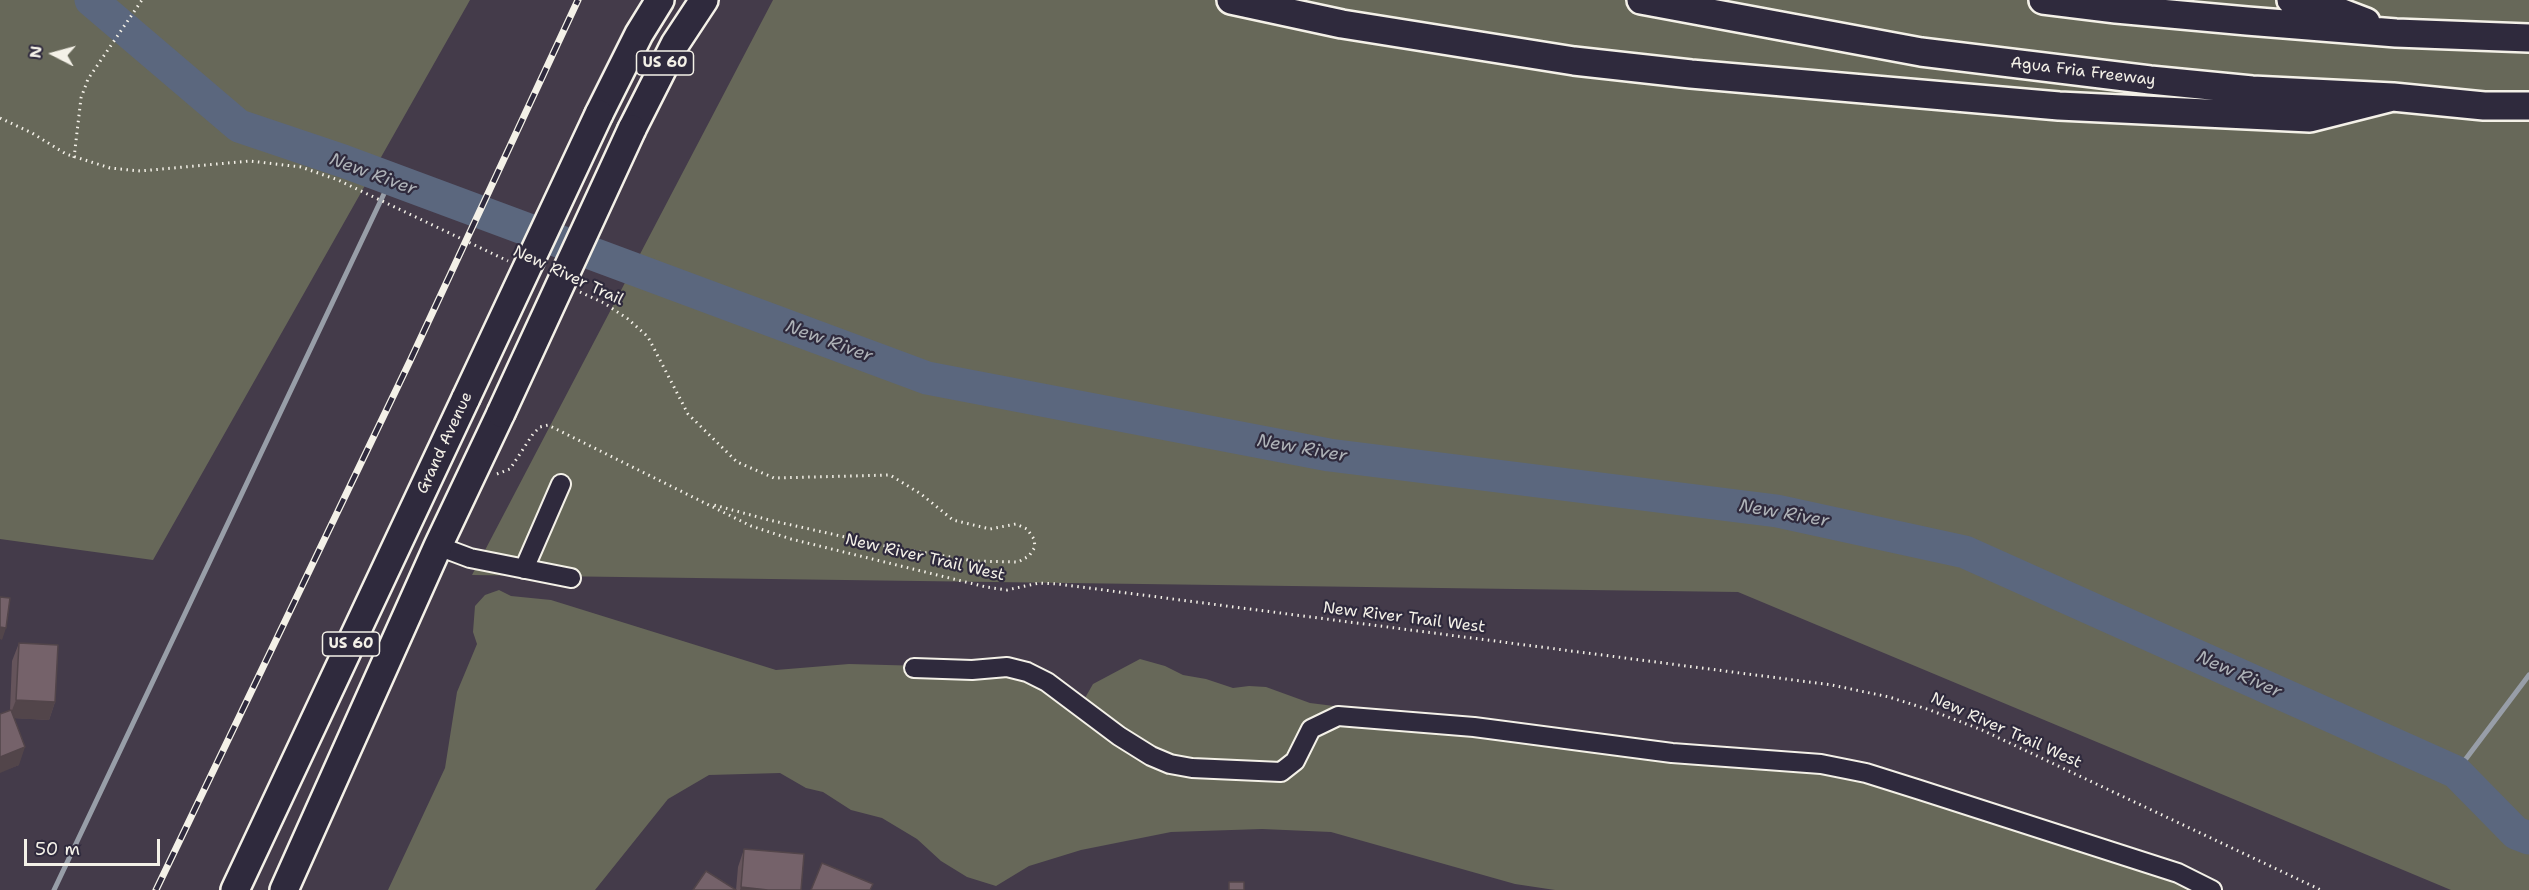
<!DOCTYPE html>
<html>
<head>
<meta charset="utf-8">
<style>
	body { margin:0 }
	#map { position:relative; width:2529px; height:890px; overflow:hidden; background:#443b4a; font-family:"Shantell Sans",sans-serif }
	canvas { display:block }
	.north { position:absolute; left:24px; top:24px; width:60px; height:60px; -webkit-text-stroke:4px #2f2a3d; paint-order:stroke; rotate:276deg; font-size:16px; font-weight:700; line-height:24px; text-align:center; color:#f4f1e8 }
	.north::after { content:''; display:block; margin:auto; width:21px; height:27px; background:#f4f1e8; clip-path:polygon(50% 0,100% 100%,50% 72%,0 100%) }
	.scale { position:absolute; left:24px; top:839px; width:136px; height:27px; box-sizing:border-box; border:3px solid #f4f1e8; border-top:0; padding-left:8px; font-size:18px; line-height:21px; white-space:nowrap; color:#f4f1e8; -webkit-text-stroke:4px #2f2a3d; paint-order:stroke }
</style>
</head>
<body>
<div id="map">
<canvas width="2529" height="890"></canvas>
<div class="north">N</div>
<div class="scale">50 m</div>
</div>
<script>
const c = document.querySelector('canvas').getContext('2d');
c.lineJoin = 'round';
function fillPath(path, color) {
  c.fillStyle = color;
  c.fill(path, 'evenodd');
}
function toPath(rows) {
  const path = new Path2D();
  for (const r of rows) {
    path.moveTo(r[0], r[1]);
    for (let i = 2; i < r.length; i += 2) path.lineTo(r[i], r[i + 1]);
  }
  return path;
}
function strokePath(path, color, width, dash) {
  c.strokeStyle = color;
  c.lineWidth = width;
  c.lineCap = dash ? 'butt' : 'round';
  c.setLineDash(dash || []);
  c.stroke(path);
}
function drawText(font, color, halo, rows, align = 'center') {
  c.font = font + ' "Shantell Sans",sans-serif';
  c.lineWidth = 4.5;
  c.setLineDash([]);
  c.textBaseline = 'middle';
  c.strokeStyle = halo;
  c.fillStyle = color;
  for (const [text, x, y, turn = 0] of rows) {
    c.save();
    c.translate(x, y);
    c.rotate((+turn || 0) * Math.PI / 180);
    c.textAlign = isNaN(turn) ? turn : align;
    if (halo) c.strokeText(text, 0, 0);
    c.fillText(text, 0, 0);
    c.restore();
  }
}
fillPath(toPath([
	[0,0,470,0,153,560,0,539],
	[773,0,2529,0,2529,890,2451,890,1738,592,472,575],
	[499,590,511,596,551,600,776,670,849,664,1001,668,1085,698,1093,684,1140,659,1165,666,1183,675,1206,679,1233,688,1249,686,1266,687,1310,703,1806,765,1878,778,2219,890,1555,890,1515,884,1331,832,1262,829,1171,832,1081,850,1029,866,996,886,967,877,941,861,917,839,882,818,851,810,823,792,806,788,780,773,709,775,668,799,595,890,388,890,445,768,457,692,477,644,473,632,475,606,485,595]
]), '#676859');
strokePath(toPath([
	[2456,772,2529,675],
	[54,890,391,179]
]), '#989ea8', 5);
strokePath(toPath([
	[91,0,239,126,343,161,927,378,1329,455,1777,511,1965,552,2456,772,2516,833,2529,838]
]), '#5b677e', 33);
const minor = toPath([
	[438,546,470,558,571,578],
	[524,569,561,484],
	[914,668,972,670,1007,667,1027,672,1047,682,1119,736,1151,756,1170,764,1192,768,1281,772,1295,761,1311,729,1338,716,1474,727,1672,753,1821,764,1866,773,1920,790,2178,873,2212,890]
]);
const highway = toPath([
	[1231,0,1342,24,1574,61,1691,74,2059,106,2310,118,2393,97],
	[1641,0,1921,52,2150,80,2252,90,2393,97,2484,106,2529,106],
	[2043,0,2116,9,2247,21,2396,33,2529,38],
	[2291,0,2316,3,2366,22],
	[599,114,639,34,660,0],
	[632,129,675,44,704,0],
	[235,890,466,398],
	[284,890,438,546,501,413]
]);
strokePath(minor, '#f4f1e8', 22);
strokePath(highway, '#f4f1e8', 32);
strokePath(toPath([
	[0,118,32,133,66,154,110,168,140,171,250,161,301,167,338,180,508,261],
	[74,158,81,98,88,79,142,0],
	[580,292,604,303,628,319,648,337,688,414,737,462,774,478,890,475,921,494,953,520,990,529,1016,524,1027,529,1034,539,1035,547,1029,556,1018,562,973,561,881,545,769,520,714,505],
	[497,474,510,469,533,434,540,427,548,425,751,526,791,539,986,587,1007,590,1039,583,1058,584,1832,685,1889,697,1930,710,1982,730,2321,890]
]), '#f4f1e8', 3, [1.5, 4.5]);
strokePath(minor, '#2f2a3d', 18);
strokePath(highway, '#2f2a3d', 27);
const rail = toPath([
	[156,890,410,361,578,0]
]);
strokePath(rail, '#f4f1e8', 7);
strokePath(rail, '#2f2a3d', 4.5, [14]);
const highwayBridge = toPath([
	[466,398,599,114],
	[501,413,632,129]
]);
strokePath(highwayBridge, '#f4f1e8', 32, []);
strokePath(highwayBridge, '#2f2a3d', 27);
fillPath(toPath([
	[19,643,55,702,49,720,14,718,19,765,0,772,10,710,12,661],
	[744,849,801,890,693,890,736,890,738,867]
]), '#65545b');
fillPath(toPath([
	[0,627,6,628,2,640,0,639],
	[16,700,55,702,49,720,9,718],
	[25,747,19,765,0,773,0,757],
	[741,887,768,890,740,890]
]), '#52454a');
const building = toPath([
	[0,597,10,598,6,628,0,627,0,597],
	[19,643,58,645,55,702,16,700,19,643],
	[11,710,25,747,0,757,0,714,11,710],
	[744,849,804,854,801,890,768,890,741,887,744,849],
	[822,863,873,884,870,890,811,890,822,863],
	[706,871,736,890,693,890,706,871],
	[1229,882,1244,882,1244,890,1229,890,1229,882]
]);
fillPath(building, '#75626a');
strokePath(building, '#52454a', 1.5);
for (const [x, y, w] of [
	[665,63,57],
	[351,644,57]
]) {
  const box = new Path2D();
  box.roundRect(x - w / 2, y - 12, w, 24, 4.5);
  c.fillStyle = '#2f2a3d';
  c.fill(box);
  strokePath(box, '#f4f1e8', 1.5);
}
drawText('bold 15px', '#f4f1e8', null, [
	["US 60",665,63],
	["US 60",351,644]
]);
drawText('16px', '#f4f1e8', '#2f2a3d', [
	["Agua Fria Freeway",2083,72,7],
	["New River Trail",568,276,25],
	["Grand Avenue",445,443,-65],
	["New River Trail West",925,558,13],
	["New River Trail West",1404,618,7],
	["New River Trail West",2006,731,24]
]);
drawText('italic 18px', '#afb3b8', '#2f2a3d', [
	["New River",373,175,20],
	["New River",829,342,20],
	["New River",1302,449,10],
	["New River",1784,514,10],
	["New River",2239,675,24]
]);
</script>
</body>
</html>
